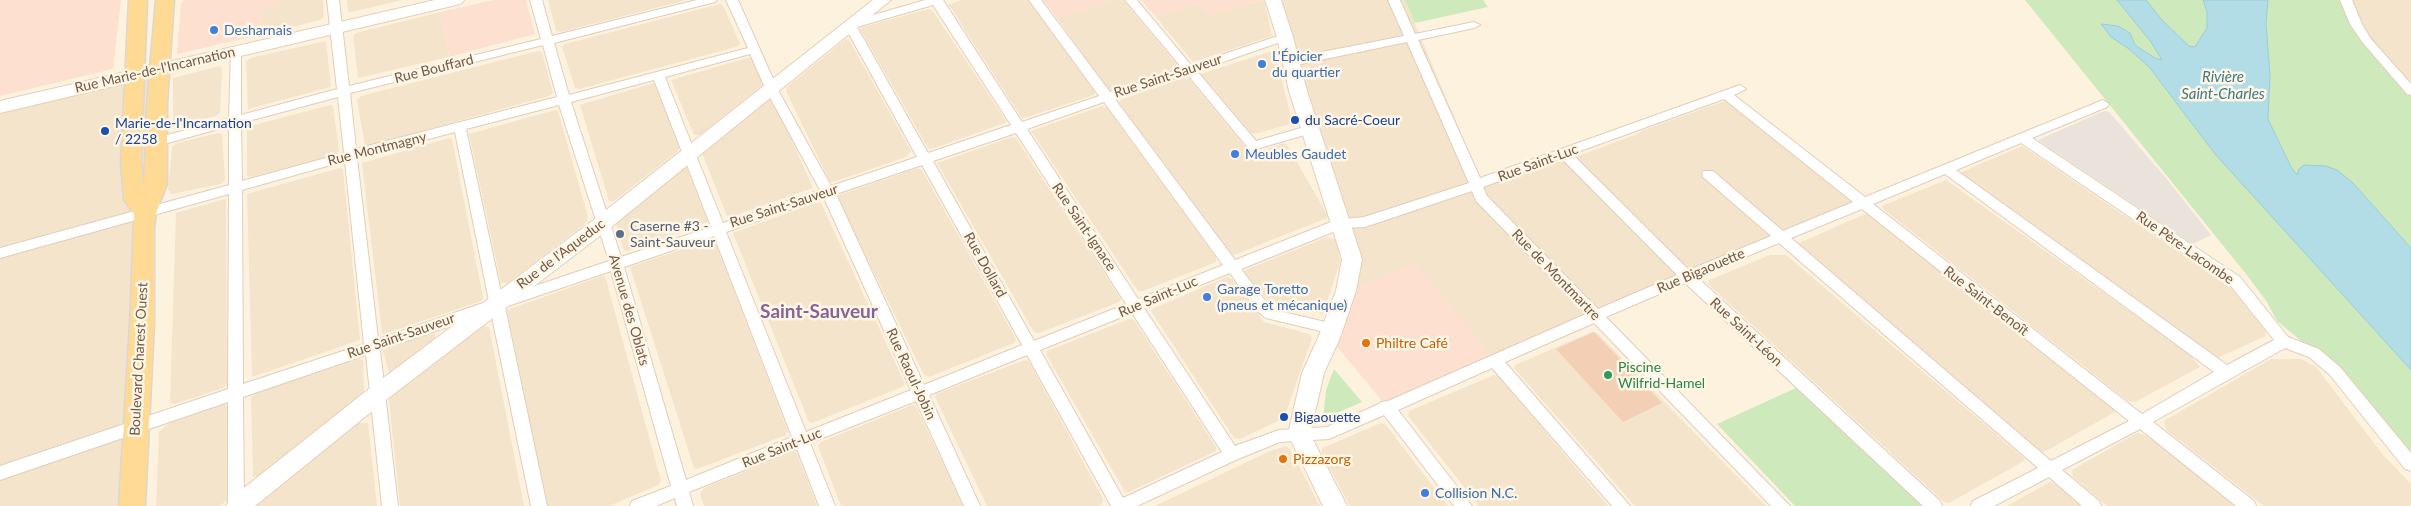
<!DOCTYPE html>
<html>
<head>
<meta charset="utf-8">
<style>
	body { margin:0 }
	canvas { display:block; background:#fdf2de }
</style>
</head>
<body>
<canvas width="2411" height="506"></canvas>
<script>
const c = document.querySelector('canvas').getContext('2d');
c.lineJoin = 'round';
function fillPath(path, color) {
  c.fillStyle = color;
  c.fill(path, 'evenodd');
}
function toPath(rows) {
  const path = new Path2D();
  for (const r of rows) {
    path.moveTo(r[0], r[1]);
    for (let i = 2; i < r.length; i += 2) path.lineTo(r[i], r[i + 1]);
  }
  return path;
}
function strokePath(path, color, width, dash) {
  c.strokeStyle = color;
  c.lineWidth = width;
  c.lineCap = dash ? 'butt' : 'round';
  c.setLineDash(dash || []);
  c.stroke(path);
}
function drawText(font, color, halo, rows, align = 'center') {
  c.font = font + ' Lato,sans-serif';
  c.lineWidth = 5;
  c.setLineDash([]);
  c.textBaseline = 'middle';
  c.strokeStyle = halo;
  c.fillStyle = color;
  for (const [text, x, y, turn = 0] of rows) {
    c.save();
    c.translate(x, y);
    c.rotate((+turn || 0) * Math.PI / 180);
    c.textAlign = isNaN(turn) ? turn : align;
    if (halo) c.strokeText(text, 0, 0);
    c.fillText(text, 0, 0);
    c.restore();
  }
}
fillPath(toPath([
	[280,0,323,0,324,17,320,20,260,35,262,9,279,5],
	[347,0,403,0,351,12,348,12],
	[548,0,687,0,561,32,556,31],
	[961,0,1028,0,1095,92,1094,95,1024,118,1021,117,949,5],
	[1115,0,1123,0,1177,65,1176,68,1110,90,1107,89,1057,18],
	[1264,0,1272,36,1193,62,1155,16,1199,4,1210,15],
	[1273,0,1405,0,1480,178,1567,160,1635,135,1644,130,1725,101,1864,204,1495,361,1346,291,1352,259],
	[2346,0,2411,0,2411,91,2367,41],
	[720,4,724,7,740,44,736,47,579,89,575,88,562,47,565,44],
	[929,9,932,10,1007,122,932,149,928,148,860,29,863,27],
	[441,12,449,57,358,78,353,36,356,33],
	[846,39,849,40,911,151,906,157,833,182,830,182,786,91,788,86],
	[326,41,331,87,248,109,246,62,250,58],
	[538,51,542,52,553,93,549,96,367,146,365,145,357,100,361,96],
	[1272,51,1275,53,1292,121,1290,124,1255,134,1251,133,1201,74],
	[751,57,754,58,765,83,700,135,694,135,671,80],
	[219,66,222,68,220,112,216,116,173,126,173,78],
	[160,69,132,506,0,506,0,107],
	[1184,78,1189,79,1251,154,1284,143,1287,145,1328,216,1327,218,1234,255,1230,254,1119,103,1120,100],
	[654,83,680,147,677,152,614,201,609,201,580,105],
	[769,98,774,100,813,188,730,217,727,216,702,153],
	[330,105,333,106,339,151,335,155,251,177,247,176,247,127],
	[1102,106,1107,108,1216,257,1216,262,1143,291,1138,291,1031,131],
	[555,110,558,111,588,217,585,224,508,283,501,283,469,134],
	[218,133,222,134,225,180,221,184,172,194,168,190,172,147,177,143],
	[1012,137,1016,138,1121,299,1119,302,1039,333,1034,332,937,163],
	[449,138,452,139,483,298,481,301,384,334,382,333,362,163],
	[2022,146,2230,287,2265,330,2266,336,2219,357,2215,356,1962,175,1962,172],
	[340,168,343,169,360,340,252,377,247,194],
	[683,168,687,168,708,222,628,251,624,250,615,221],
	[918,168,922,170,1016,339,1014,343,929,377,924,375,837,197,839,195],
	[1946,180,2188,353,2200,367,2135,402,2128,401,1883,209,1882,206],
	[224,199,226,200,227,384,223,388,175,404,170,403,176,213],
	[818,202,821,203,905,384,902,387,812,423,809,422,733,233],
	[1865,214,1869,215,2115,409,2115,412,2044,452,2039,450,1799,246,1799,243],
	[1327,237,1337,240,1340,262,1323,314,1280,306,1269,302,1244,272,1245,270],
	[709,240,715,241,788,431,786,435,697,469,694,468,630,267],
	[1770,255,1786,255,2024,458,2024,461,1949,503,1944,502,1708,284,1709,280],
	[602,276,605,276,661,481,658,485,609,506,547,506,507,310],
	[1227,277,1232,279,1264,322,1309,334,1312,338,1285,415,1280,420,1240,439,1234,438,1151,311,1152,309],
	[1129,319,1134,320,1216,447,1216,451,1129,492,1125,492,1046,354,1047,351],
	[482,326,489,327,524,506,400,506,389,400,393,394],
	[1592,332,1597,333,1766,506,1635,506,1514,368,1515,365],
	[431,333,435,334,436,340,391,374,389,373,383,351],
	[359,359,363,360,364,392,362,397,261,475,253,477,251,398,255,393],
	[2271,359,2301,359,2316,367,2383,455,2411,484,2411,506,2264,506,2166,430,2164,421],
	[1025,360,1029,361,1103,499,1102,504,1098,506,987,506,935,397,936,394],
	[1494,375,1499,377,1608,506,1479,506,1408,416,1409,411],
	[224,404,228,406,228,498,226,501,220,506,156,506,159,432,169,423],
	[912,405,916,406,963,506,841,506,818,446,821,442],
	[358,423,368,423,377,506,255,506],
	[1381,423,1386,425,1448,506,1350,506,1322,454,1322,448],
	[2137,433,2149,436,2238,506,2107,506,2073,477,2072,470],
	[1286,446,1290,449,1320,506,1155,506,1270,451],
	[794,452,797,453,817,506,704,506,700,494,704,488],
	[2050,482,2055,484,2081,506,2007,506]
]), '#f4e4cc');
fillPath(toPath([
	[0,0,121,0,113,69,0,96],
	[185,0,280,0,280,5,262,9,260,35,177,54,181,3],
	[494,0,526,0,535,34,449,57,441,12],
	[1043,0,1115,0,1057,18],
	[1141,0,1263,0,1210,15,1199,4,1155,16],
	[1416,263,1495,361,1386,406,1330,338,1346,291]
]), '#fee0d1');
fillPath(toPath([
	[2104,111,2109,112,2166,178,2211,235,2193,244,2039,141,2038,140]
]), '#eae3db');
fillPath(toPath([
	[1405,0,1483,0,1488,7,1415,23],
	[2025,0,2117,0,2151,42,2163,60,2155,58,2135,45,2130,33,2118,26,2102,25,2111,37,2129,49,2150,68,2215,154,2411,370,2411,458,2310,348,2277,321,2267,302,2246,274],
	[2146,0,2203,0,2207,12,2207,28,2195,48,2189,46,2162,20],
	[2268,0,2346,0,2356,24,2411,91,2411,248,2353,183,2297,176,2291,167,2268,119,2270,76,2266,23],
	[1334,369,1362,402,1323,419,1326,390],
	[1798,387,1923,506,1795,506,1717,424]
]), '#ceeabd');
const water = toPath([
	[2117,0,2146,0,2162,20,2189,46,2195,47,2207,28,2207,12,2203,0,2268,0,2266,23,2270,76,2268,119,2291,167,2297,175,2299,169,2304,165,2326,166,2337,170,2353,183,2411,248,2411,370,2215,154,2150,68,2129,49,2111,37,2101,24,2118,26,2130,33,2135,45,2155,58,2162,60,2151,42,2117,0]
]);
fillPath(water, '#b3dde6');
strokePath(water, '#99ccd8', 1);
fillPath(toPath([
	[1594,332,1662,403,1623,422,1556,349]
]), '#f3d0b5');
const street = toPath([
	[327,0,339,0,349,86,541,39,530,0,542,0,552,36,697,0,717,0,715,2,554,43,569,95,748,48,726,0,738,0,778,90,831,186,917,157,844,25,846,23,925,0,943,0,1022,122,1099,96,1029,0,1041,0,1110,92,1182,68,1125,0,1137,0,1191,65,1281,35,1289,35,1289,39,1197,71,1256,141,1311,125,1315,126,1317,129,1315,132,1253,150,1249,149,1187,74,1115,99,1235,260,1336,220,1364,217,1469,183,1407,42,1291,66,1285,62,1291,58,1404,36,1388,0,1400,0,1415,34,1474,22,1480,25,1474,28,1418,40,1480,178,1740,85,1746,89,1734,95,1865,197,2103,100,2109,104,2107,107,2032,138,2240,277,2288,337,2319,349,2340,367,2411,453,2411,471,2405,469,2330,375,2309,357,2285,348,2153,422,2254,501,2256,506,2236,506,2140,429,2062,470,2099,501,2101,506,2082,506,2049,477,1994,506,1971,506,1973,501,2038,468,1779,243,1697,277,1940,501,1942,506,1923,506,1685,283,1606,317,1790,506,1771,506,1594,323,1505,362,1630,506,1612,506,1492,368,1398,410,1472,506,1454,506,1384,415,1329,439,1280,442,1238,459,1137,506,1111,506,1027,355,929,395,980,506,964,506,916,401,810,443,835,506,819,506,797,449,689,492,693,506,677,506,675,498,656,506,630,506,632,501,671,486,611,271,505,307,547,506,531,506,491,312,380,350,398,506,382,506,366,355,243,397,244,506,228,506,228,402,0,480,0,466,228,389,229,194,0,258,0,248,229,185,229,126,157,146,151,142,153,139,229,118,231,50,235,49,241,52,241,115,337,89,327,0],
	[933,5,1011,125,928,153,857,27,933,5],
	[543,45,557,97,356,149,350,93,543,45],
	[750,54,766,90,820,190,723,223,665,77,750,54],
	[654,80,711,227,621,257,571,102,654,80],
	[338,97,344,153,242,181,241,123,338,97],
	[1724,99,1853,202,1783,231,1713,171,1703,171,1702,174,1703,177,1771,236,1689,270,1572,154,1724,99],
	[1104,102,1223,265,1138,299,1027,129,1104,102],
	[559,105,609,261,502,297,466,129,559,105],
	[455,132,489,301,378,339,357,158,455,132],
	[1016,133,1126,304,1034,341,933,161,1016,133],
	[2021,143,2230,285,2274,340,2227,365,1956,170,2021,143],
	[1561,158,1677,275,1598,309,1487,196,1483,187,1561,158],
	[345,161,364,344,243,384,242,190,345,161],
	[922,165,1022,345,924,385,836,194,922,165],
	[1945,174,2214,372,2142,414,1873,204,1945,174],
	[1472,191,1476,201,1586,314,1388,401,1381,402,1379,404,1327,427,1279,430,1235,446,1144,308,1230,273,1257,311,1266,318,1333,334,1338,333,1340,329,1338,325,1275,310,1267,303,1241,269,1343,228,1365,227,1472,191],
	[824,198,911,390,806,432,726,232,824,198],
	[1862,209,2129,421,2051,461,1791,238,1862,209],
	[714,236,792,437,686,480,624,267,714,236],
	[1132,313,1222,452,1123,498,1040,350,1132,313],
	[2340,0,2352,0,2362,24,2371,39,2411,84,2411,95,2407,94,2363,43,2350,24,2340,0]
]);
const secondary = toPath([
	[435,0,464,0,462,3,456,5,0,113,0,101,435,0],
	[873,0,891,0,610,228,386,400,255,506,226,506,230,499,370,388,596,218,873,0],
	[1265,0,1281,0,1293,37,1307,91,1362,259,1356,291,1340,338,1324,373,1310,434,1347,506,1323,506,1288,434,1302,373,1318,338,1336,291,1342,259,1289,91,1277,37,1265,0]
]);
const primary = toPath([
	[129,0,147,0,141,162,144,187,147,103,156,0,174,0,167,103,167,184,156,213,154,228,154,323,145,506,119,506,130,323,134,214,124,200,121,162,129,0]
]);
strokePath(street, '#e1ceba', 2);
strokePath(secondary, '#e6cfb8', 2);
strokePath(primary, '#ddd7d3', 3);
fillPath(street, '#fff');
fillPath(secondary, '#fff');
fillPath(primary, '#feda94');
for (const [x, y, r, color] of [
	[214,30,5,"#3f7fe0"],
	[1262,64,5,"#3f7fe0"],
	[1295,120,5,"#1a4fb4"],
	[105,131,5,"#1a4fb4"],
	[1235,154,5,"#3f7fe0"],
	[620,234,5,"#5c6f8a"],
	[1207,297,5,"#3f7fe0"],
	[1366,343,5,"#e8710a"],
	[1608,375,5,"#2e9e5b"],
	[1284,417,5,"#1a4fb4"],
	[1283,459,5,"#e8710a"],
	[1425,493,5,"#3f7fe0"]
]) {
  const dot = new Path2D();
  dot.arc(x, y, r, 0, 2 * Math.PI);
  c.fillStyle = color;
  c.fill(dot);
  strokePath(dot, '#fff6e5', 2);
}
drawText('14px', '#366cbe', '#fff6e5', [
	["Desharnais",224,30],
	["L'Épicier",1272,56],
	["du quartier",1272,72],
	["Meubles Gaudet",1245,154],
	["Garage Toretto",1217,289],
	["(pneus et mécanique)",1217,305],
	["Collision N.C.",1435,493]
], 'left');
drawText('14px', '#735846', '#fff6e5', [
	["Rue Bouffard",434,69,-14],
	["Rue Marie-de-l'Incarnation",155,70,-13],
	["Rue Saint-Sauveur",1168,76,-18],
	["Rue Montmagny",377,149,-14],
	["Rue Saint-Luc",1538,163,-20],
	["Rue Saint-Sauveur",784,206,-18],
	["Rue Saint-Ignace",1084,227,56],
	["Rue Père-Lacombe",2185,248,35],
	["Rue de l'Aqueduc",561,254,-37],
	["Rue Dollard",985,265,61],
	["Rue Bigaouette",1701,271,-23],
	["Rue de Montmartre",1556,275,46],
	["Rue Saint-Luc",1158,297,-23],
	["Rue Saint-Benoît",1986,301,38],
	["Avenue des Oblats",629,310,74],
	["Rue Saint-Léon",1746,332,43],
	["Rue Saint-Sauveur",401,336,-19],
	["Boulevard Charest Ouest",139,359,-87],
	["Rue Raoul-Jobin",911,374,65],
	["Rue Saint-Luc",782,448,-22]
]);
drawText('14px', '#164399', '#fff6e5', [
	["du Sacré-Coeur",1305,120],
	["Marie-de-l'Incarnation",115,123],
	["/ 2258",115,139],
	["Bigaouette",1294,417]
], 'left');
drawText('14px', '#4e5e75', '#fff6e5', [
	["Caserne #3 -",630,226],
	["Saint-Sauveur",630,242]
], 'left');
drawText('14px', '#c56008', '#fff6e5', [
	["Philtre Café",1376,343],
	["Pizzazorg",1293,459]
], 'left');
drawText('14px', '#27864d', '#fff6e5', [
	["Piscine",1618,367],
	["Wilfrid-Hamel",1618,383]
], 'left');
drawText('italic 15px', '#3f7987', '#fff6e5', [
	["Rivière",2223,77],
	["Saint-Charles",2223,94]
]);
drawText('bold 19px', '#876197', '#fff6e5', [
	["Saint-Sauveur",819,312]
]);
</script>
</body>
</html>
